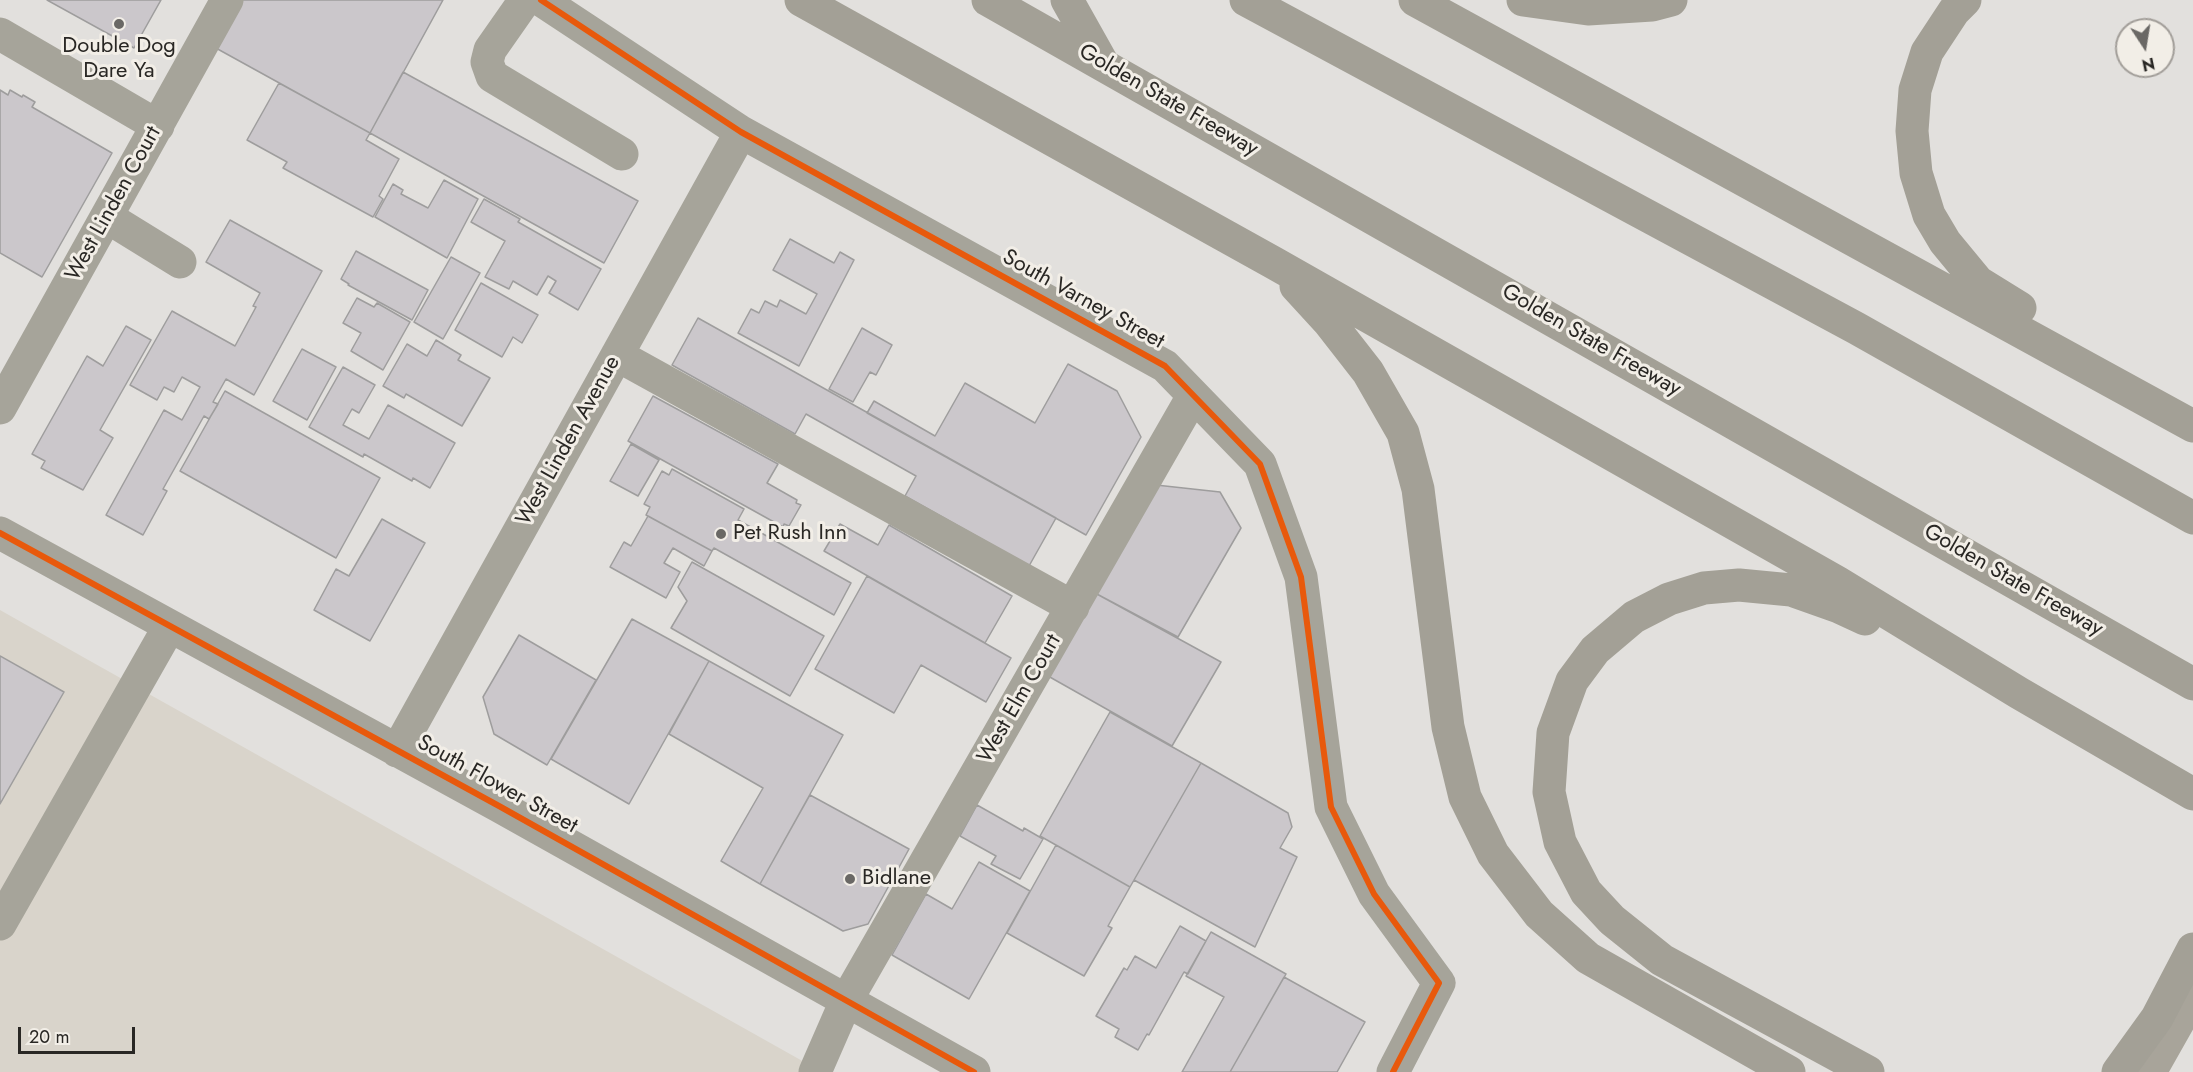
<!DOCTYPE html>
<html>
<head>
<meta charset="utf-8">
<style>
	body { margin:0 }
	#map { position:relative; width:2193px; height:1072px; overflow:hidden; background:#e2e0dd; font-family:Jost,sans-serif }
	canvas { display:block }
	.north { position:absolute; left:2115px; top:18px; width:60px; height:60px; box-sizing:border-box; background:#f2eee7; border:2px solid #a29e99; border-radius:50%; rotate:168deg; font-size:16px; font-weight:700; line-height:24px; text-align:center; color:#292724 }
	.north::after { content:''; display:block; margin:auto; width:21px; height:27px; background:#6a6865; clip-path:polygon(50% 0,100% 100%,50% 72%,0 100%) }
	.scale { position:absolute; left:18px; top:1027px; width:117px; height:27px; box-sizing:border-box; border:3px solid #292724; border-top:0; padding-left:8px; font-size:18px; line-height:21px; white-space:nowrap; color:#292724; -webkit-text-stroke:4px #f2eee7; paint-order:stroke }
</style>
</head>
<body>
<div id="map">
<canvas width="2193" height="1072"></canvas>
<div class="north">N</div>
<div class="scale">20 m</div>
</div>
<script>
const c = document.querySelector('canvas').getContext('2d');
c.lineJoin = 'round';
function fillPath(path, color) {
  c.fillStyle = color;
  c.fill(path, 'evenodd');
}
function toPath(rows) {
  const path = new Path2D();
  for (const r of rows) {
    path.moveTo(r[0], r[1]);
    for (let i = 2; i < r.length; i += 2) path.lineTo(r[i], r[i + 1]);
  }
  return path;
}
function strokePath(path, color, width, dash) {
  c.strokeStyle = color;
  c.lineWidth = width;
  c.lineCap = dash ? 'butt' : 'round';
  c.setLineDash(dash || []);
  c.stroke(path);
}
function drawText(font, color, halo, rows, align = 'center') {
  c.font = font + ' Jost,sans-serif';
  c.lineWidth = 6;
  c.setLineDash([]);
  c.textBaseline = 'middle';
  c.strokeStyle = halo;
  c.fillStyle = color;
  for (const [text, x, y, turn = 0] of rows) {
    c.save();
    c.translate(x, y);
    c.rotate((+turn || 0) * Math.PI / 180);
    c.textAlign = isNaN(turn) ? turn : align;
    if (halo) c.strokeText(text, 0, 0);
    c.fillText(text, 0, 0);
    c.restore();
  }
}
fillPath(toPath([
	[0,610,83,657,822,1072,0,1072]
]), '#d9d4cb');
const building = toPath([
	[47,0,161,0,134,48,47,0],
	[240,0,443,0,370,133,214,47,240,0],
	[403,72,638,201,604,263,370,133,403,72],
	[279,83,370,133,366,140,399,159,379,196,383,199,373,217,283,168,287,162,247,140,279,83],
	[0,90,8,95,10,90,22,97,23,95,35,102,32,107,112,153,42,277,0,253,0,90],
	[444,180,478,199,447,258,375,217,393,184,403,190,401,194,428,208,444,180],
	[484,199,520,219,518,222,601,269,578,310,549,293,556,281,548,276,537,295,513,281,509,289,485,277,505,241,471,222,484,199],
	[230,220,322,271,254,395,226,379,213,402,218,404,209,419,204,416,163,489,167,491,143,535,106,515,164,410,182,420,200,387,182,377,174,392,164,387,157,400,130,385,172,311,235,346,256,307,253,306,260,293,206,262,230,220],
	[790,239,834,263,840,252,854,260,799,366,738,333,751,309,759,313,765,301,777,307,780,300,806,314,817,294,773,270,790,239],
	[356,251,428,290,412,320,348,285,349,284,341,279,356,251],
	[451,257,480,273,443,339,414,322,451,257],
	[481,283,538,315,522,343,513,337,502,357,455,330,481,283],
	[357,298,374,307,377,303,410,322,383,370,351,351,361,333,343,323,357,298],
	[698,318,1056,518,1029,566,905,496,916,476,806,414,795,434,672,365,698,318],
	[126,326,151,340,100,430,113,438,83,490,41,468,45,461,32,454,87,356,103,366,126,326],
	[862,328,892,345,876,375,870,372,853,402,829,389,862,328],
	[436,340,461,355,458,360,490,378,462,426,406,394,404,398,383,386,407,344,427,356,436,340],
	[302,349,336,367,307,420,273,401,302,349],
	[1068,364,1117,391,1141,437,1086,535,867,413,874,401,935,436,965,383,1035,423,1068,364],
	[343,367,375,385,359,413,352,409,343,425,369,439,388,405,455,443,430,488,413,478,412,481,364,454,363,457,309,427,343,367],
	[225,391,380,478,336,558,180,471,225,391],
	[653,396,778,464,767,483,797,500,796,503,801,505,789,526,784,524,783,527,628,441,653,396],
	[631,444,659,460,638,496,610,481,631,444],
	[672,469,744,509,738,520,851,583,834,615,714,548,712,551,646,515,650,507,644,504,662,471,669,475,672,469],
	[1156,485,1220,492,1241,528,1178,637,1095,593,1156,485],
	[648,516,712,551,704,566,673,548,664,563,680,572,666,598,610,567,624,542,631,546,648,516],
	[382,519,425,543,370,641,314,610,336,569,349,576,382,519],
	[840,524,878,545,889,525,1012,596,985,643,824,551,840,524],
	[692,562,824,636,790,696,671,628,687,601,678,587,692,562],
	[867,576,1011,658,986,702,921,665,894,713,815,669,867,576],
	[1095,593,1221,662,1172,746,1048,676,1095,593],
	[632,619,709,661,629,804,551,759,632,619],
	[519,635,596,680,547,765,494,734,483,697,519,635],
	[0,656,64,692,0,804,0,656],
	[709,661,843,735,760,884,721,861,763,788,669,734,709,661],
	[1110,712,1201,763,1130,887,1040,836,1110,712],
	[1201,763,1288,813,1292,827,1280,848,1297,857,1255,947,1134,880,1201,763],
	[810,795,909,849,868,924,843,931,760,884,810,795],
	[977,805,1023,831,1024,828,1043,839,1020,879,991,864,996,856,960,836,977,805],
	[1056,845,1130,887,1108,926,1112,928,1084,976,1007,933,1056,845],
	[979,862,1030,891,969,999,892,955,926,894,952,909,979,862],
	[1180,926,1206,941,1188,974,1184,972,1149,1035,1147,1034,1138,1050,1115,1037,1119,1029,1096,1016,1124,968,1127,970,1135,956,1156,968,1180,926],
	[1211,932,1286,974,1230,1072,1182,1072,1224,997,1186,976,1211,932],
	[1284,977,1365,1022,1337,1072,1230,1072,1284,977]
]);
fillPath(building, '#cbc7cb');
strokePath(building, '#9e9d9d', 1.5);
strokePath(toPath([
	[525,0,490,50,487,62,492,76,622,154],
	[541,0,741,132,1165,366,1260,464,1301,577,1331,807,1374,894,1439,983,1393,1072],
	[0,34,158,126],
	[107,217,180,262],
	[617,355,1073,607],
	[0,408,227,0],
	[0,533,499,806,974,1072],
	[397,751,741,132],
	[0,924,169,627],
	[815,1072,846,1001,1193,396]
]), '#a6a49a', 33);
strokePath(toPath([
	[2150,1072,2193,996]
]), '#a8a49a', 33);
strokePath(toPath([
	[801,0,1274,263,1837,582,2019,693,2193,794],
	[988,0,2193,684],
	[1067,0,1103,64],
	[1246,0,1856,328,2193,518],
	[1415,0,2193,426],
	[1523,0,1588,9,1652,5,1671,0],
	[1965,0,1954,11,1927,52,1915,90,1912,131,1916,173,1929,215,1945,242,1978,282,2020,308],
	[1296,286,1329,322,1368,372,1403,433,1418,489,1448,727,1465,797,1493,854,1539,914,1588,958,1789,1072],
	[1865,619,1839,607,1791,590,1739,585,1704,588,1669,599,1634,617,1595,650,1572,681,1553,733,1549,792,1560,842,1586,892,1612,920,1662,960,1868,1072],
	[2118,1072,2157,1018,2193,949]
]), '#a3a096', 33);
strokePath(toPath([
	[541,0,741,132,1165,366,1260,464,1301,577,1331,807,1374,894,1439,983,1393,1072],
	[0,533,499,806,974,1072]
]), '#e8590c', 6);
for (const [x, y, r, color] of [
	[119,24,6,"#6a6865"],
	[721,534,6,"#6a6865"],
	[850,879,6,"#6a6865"]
]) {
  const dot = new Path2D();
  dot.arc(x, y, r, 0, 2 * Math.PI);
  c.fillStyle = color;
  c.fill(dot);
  strokePath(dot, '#f2eee7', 2);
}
drawText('22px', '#292724', '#f2eee7', [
	["Double Dog",119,47,"center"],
	["Dare Ya",119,72,"center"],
	["Pet Rush Inn",733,534],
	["Bidlane",862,879]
], 'left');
drawText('22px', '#292724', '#f2eee7', [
	["Golden State Freeway",1168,101,30],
	["West Linden Court",114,204,-61],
	["South Varney Street",1083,300,29],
	["Golden State Freeway",1591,341,30],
	["West Linden Avenue",569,441,-61],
	["Golden State Freeway",2013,581,30],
	["West Elm Court",1020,699,-60],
	["South Flower Street",497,785,29]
]);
</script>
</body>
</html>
